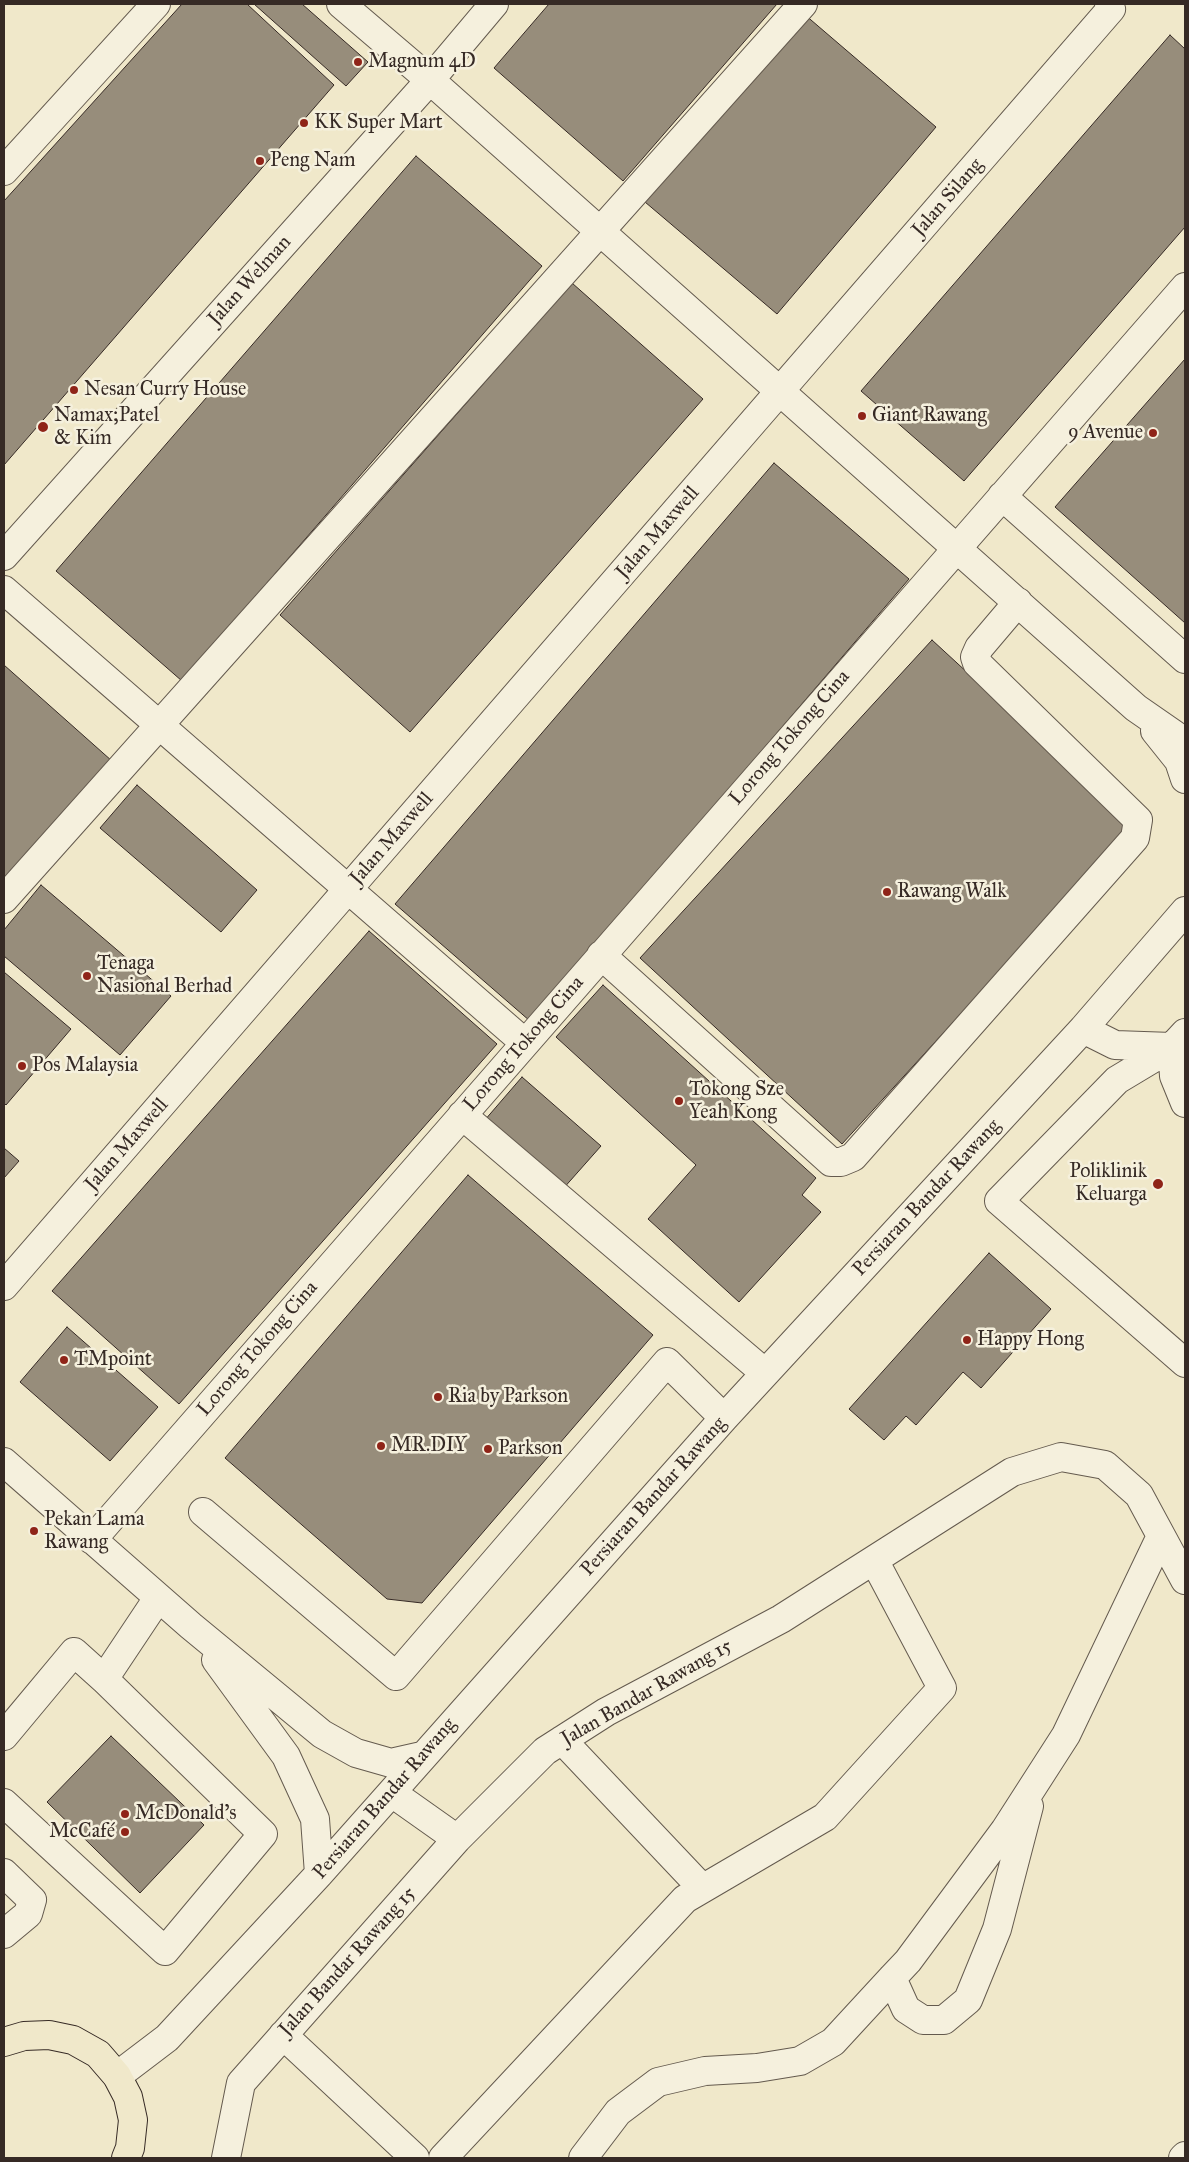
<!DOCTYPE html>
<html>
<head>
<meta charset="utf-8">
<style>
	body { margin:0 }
	#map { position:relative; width:1189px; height:2162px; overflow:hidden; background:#f0e8ca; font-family:"IM FELL Great Primer",serif }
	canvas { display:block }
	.frame { position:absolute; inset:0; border:5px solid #362a25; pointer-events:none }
</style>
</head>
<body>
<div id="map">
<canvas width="1189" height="2162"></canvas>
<div class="frame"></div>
</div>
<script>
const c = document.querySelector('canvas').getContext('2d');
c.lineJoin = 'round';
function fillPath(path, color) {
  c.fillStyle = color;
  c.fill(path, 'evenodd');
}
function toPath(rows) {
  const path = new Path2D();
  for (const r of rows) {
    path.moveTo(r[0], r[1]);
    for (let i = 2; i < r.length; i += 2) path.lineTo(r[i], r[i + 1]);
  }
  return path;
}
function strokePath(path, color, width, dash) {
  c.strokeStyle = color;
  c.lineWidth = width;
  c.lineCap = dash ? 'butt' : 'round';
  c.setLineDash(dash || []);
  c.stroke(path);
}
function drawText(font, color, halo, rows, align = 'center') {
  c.font = font + ' "IM FELL Great Primer",serif';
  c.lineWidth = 5;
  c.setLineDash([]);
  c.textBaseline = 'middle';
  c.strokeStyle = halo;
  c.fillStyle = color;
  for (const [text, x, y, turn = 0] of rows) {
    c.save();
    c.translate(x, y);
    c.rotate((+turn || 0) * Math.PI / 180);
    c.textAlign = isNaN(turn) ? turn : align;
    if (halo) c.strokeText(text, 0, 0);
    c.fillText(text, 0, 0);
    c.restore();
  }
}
const building = toPath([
	[182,4,247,4,334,85,4,465,4,201,182,4],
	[254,4,302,4,368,62,346,86,254,4],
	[549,4,777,4,623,181,494,68,549,4],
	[804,14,936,127,777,314,645,202,804,14],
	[1170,35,1185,49,1185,227,964,481,861,391,1170,35],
	[416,156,542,266,182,681,56,571,416,156],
	[572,283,703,399,410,732,280,615,572,283],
	[1185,359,1185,623,1055,507,1185,359],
	[774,463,909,579,530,1021,395,904,774,463],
	[932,640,1133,825,842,1144,640,958,932,640],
	[4,665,112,761,4,884,4,665],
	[137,785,257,890,221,932,100,828,137,785],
	[41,885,171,996,120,1055,4,956,4,930,41,885],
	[369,931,497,1044,179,1404,52,1291,369,931],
	[4,972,71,1029,6,1105,4,1103,4,972],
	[603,985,816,1178,802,1195,821,1212,739,1302,648,1219,696,1165,556,1037,603,985],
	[522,1077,601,1146,562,1190,484,1121,522,1077],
	[4,1148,19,1161,4,1178,4,1148],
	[468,1175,653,1335,422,1603,387,1599,225,1458,468,1175],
	[989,1253,1051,1309,981,1388,963,1372,916,1425,906,1416,884,1440,849,1409,989,1253],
	[67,1327,158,1407,110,1461,20,1382,67,1327],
	[111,1736,204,1825,140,1893,47,1802,111,1736]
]);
fillPath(building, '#978d7b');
strokePath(building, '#362a25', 1);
const minor = toPath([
	[341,4,430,80,1136,708,1185,742],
	[4,171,156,4],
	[1002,496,1185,659],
	[4,556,430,80,494,4],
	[4,590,525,1043],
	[1155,731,1179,761,1185,779],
	[4,899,803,4],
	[601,955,831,1162,841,1162,853,1157,1135,838,1138,820,977,663,975,657,979,648,1018,602],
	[1083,1029,1115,1045,1172,1047],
	[1185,1033,1172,1047,1117,1080,999,1201,1185,1363],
	[1172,1047,1174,1076,1185,1103],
	[462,1115,765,1373],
	[4,1286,1111,9,1109,4],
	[4,1462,191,1626,322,1734,356,1753,391,1763,422,1756],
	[203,1512,396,1676,667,1362,724,1418],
	[92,1540,1185,287],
	[216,1660,286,1756,315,1819,319,1874],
	[4,1736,74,1652,104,1679,158,1598],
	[562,1740,702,1888],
	[392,1793,457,1839],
	[4,1803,165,1951,263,1834,104,1679],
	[4,1873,32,1900,28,1914,4,1934],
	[892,1978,906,2009,923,2020,944,2020,968,2000,997,1929,1029,1806],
	[283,2035,415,2158],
	[117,2076,167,2038,319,1874,724,1418,1083,1029,1185,911],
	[226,2158,241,2083,457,1839,545,1751,606,1712,781,1619,1012,1472,1061,1457,1105,1465,1139,1495,1185,1580],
	[443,2158,685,1899,825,1817,942,1688,874,1560],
	[583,2158,618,2112,658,2082,705,2071,757,2068,800,2061,833,2042,892,1978,908,1961,1005,1830,1066,1735,1161,1536],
	[1183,2158,1185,2156]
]);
const major = toPath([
	[4,2042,24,2036,49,2035,73,2040,98,2054,117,2076,128,2097,133,2120,130,2148,126,2158]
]);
strokePath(minor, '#645a4e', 30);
strokePath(major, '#362a25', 30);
strokePath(minor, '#f5f0dd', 28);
strokePath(major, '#f0e8ca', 28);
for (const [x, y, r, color] of [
	[358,62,5,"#8f2418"],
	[304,123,5,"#8f2418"],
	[260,161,5,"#8f2418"],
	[74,390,5,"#8f2418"],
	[862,416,5,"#8f2418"],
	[43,427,6,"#8f2418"],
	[1153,433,5,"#8f2418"],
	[887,892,5,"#8f2418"],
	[87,976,5,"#8f2418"],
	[22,1066,5,"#8f2418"],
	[679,1101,5,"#8f2418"],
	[1158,1184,6,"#8f2418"],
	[967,1340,5,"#8f2418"],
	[64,1360,5,"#8f2418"],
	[438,1397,5,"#8f2418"],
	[381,1446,5,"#8f2418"],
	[488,1449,5,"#8f2418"],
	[34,1531,5,"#8f2418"],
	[125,1814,5,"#8f2418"],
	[125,1832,5,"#8f2418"]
]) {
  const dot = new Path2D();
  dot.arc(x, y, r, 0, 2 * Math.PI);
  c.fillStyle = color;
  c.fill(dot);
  strokePath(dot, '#f5f0dd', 2);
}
drawText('20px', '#362a25', '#f5f0dd', [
	["Magnum 4D",368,62],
	["KK Super Mart",314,123],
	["Peng Nam",270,161],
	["Nesan Curry House",84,390],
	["Namax;Patel",54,416],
	["& Kim",54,439],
	["Giant Rawang",872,416],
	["9 Avenue",1143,433,"right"],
	["Rawang Walk",897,892],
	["Tenaga",97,964],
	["Nasional Berhad",97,987],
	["Pos Malaysia",32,1066],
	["Tokong Sze",689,1090],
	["Yeah Kong",689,1113],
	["Poliklinik",1147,1172,"right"],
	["Keluarga",1147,1195,"right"],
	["Happy Hong",977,1340],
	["TMpoint",74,1360],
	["Ria by Parkson",448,1397],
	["MR.DIY",391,1446],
	["Parkson",498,1449],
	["Pekan Lama",44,1520],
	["Rawang",44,1543],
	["McDonald's",135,1814],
	["McCafé",115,1832,"right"]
], 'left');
drawText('20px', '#362a25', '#f5f0dd', [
	["Jalan Silang",948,198,-49],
	["Jalan Welman",250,281,-48],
	["Jalan Maxwell",658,533,-49],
	["Lorong Tokong Cina",790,738,-49],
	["Jalan Maxwell",392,839,-49],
	["Lorong Tokong Cina",524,1044,-49],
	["Jalan Maxwell",127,1145,-49],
	["Persiaran Bandar Rawang",927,1198,-47],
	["Lorong Tokong Cina",258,1349,-49],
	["Persiaran Bandar Rawang",654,1497,-48],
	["Jalan Bandar Rawang 15",647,1693,-30],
	["Persiaran Bandar Rawang",385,1799,-49],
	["Jalan Bandar Rawang 15",348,1962,-48]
]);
</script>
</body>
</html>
